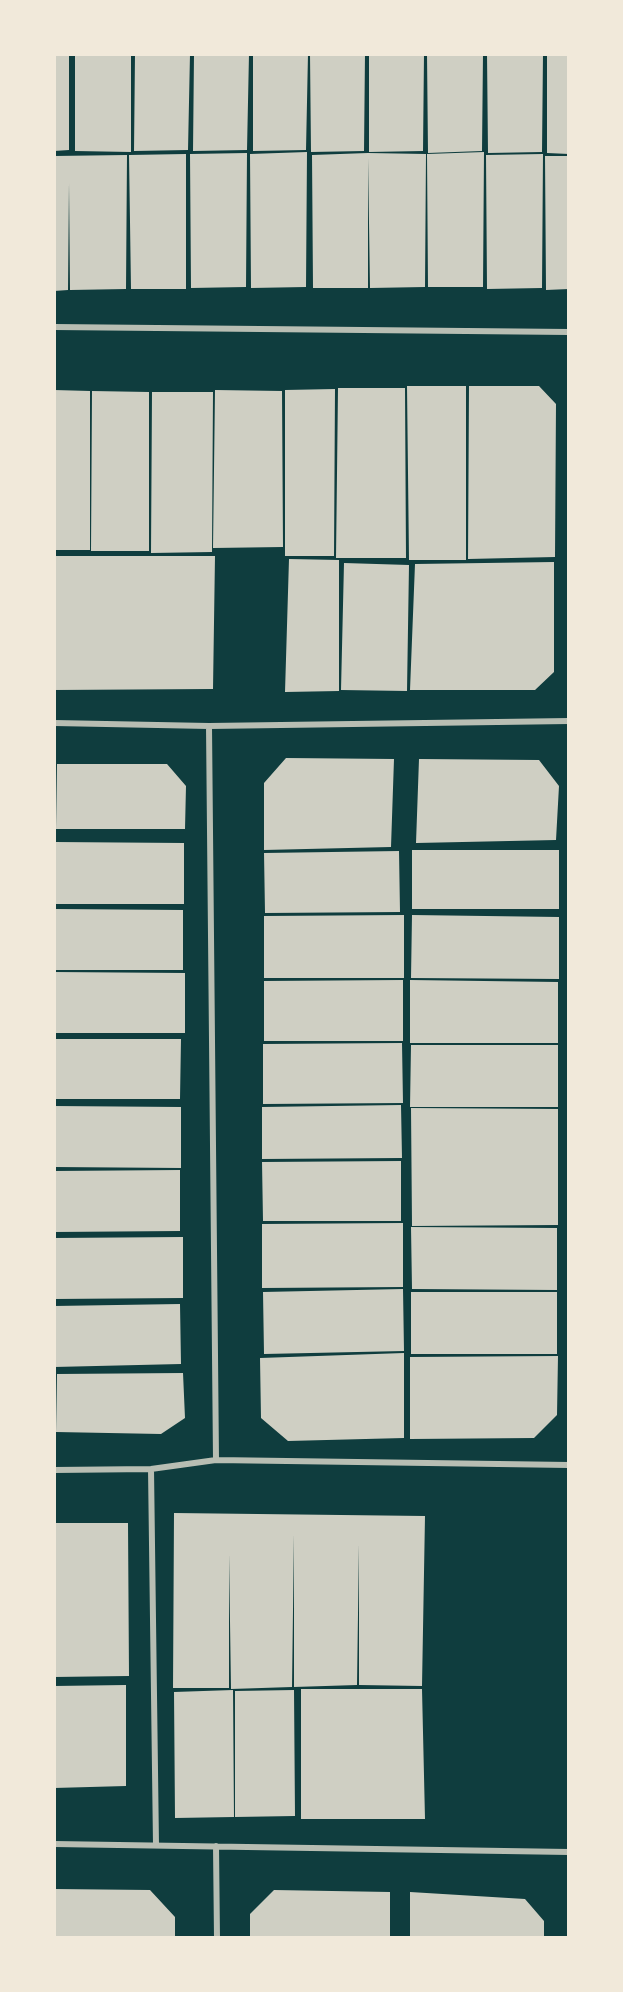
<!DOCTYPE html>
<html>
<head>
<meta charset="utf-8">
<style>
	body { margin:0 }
	#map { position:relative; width:623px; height:1992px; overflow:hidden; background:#0f3d3e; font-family:Signika,sans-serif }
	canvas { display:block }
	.frame { position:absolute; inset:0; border:56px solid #f1e9da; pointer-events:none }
</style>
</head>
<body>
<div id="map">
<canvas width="623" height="1992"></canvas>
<div class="frame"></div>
</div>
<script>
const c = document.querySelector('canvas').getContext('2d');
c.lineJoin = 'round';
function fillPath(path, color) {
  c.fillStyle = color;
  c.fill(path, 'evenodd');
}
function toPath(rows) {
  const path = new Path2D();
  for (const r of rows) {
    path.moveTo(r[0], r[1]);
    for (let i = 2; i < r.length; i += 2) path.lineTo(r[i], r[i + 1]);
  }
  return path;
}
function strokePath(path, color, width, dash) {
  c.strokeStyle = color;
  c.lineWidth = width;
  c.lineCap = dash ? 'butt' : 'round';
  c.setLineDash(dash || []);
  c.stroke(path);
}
fillPath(toPath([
	[54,54,69,54,69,150,54,151],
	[75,54,131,54,131,152,75,151],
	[135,54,190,54,188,150,134,151],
	[194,54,249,54,247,150,193,151],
	[253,54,308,54,306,150,253,151],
	[310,54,365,54,364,151,311,152],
	[369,54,424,54,423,151,369,152],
	[427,54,483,54,482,151,428,153],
	[487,54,543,54,542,152,488,153],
	[547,54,569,54,569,154,547,153],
	[307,152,306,287,251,288,250,154],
	[484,152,483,287,428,287,427,154],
	[247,153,246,287,191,288,190,154],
	[368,153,426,154,425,287,370,288,368,158,368,288,313,288,312,155],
	[186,154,186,289,131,289,129,155],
	[543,154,542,288,487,289,486,155],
	[127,155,126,289,70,290,69,183,68,290,54,291,54,156],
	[545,156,569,156,569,289,546,290],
	[407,386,466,386,466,560,409,560],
	[469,386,539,386,556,404,555,557,468,559],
	[338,388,405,388,406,558,336,558],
	[335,389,334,556,285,556,285,390],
	[54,390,90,391,90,550,54,550],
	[215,390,282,391,283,547,213,548],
	[92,391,149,392,149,551,91,551],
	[152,392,213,392,212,552,151,553],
	[54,556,215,556,213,689,54,690],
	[289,559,339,560,339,691,285,692],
	[554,562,554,672,535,690,410,690,415,564],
	[344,563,409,565,407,691,341,690],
	[286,758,394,759,391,847,264,850,264,783],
	[419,759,539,760,559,786,556,840,416,843],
	[57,764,167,764,186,786,185,829,56,829],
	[54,842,184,843,184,904,54,904],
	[412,850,559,850,559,909,412,909],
	[399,851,400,912,265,913,264,853],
	[54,909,183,910,183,970,54,970],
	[404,915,404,978,264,978,264,916],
	[412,915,559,917,559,979,411,978],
	[54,972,185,973,185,1033,54,1033],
	[403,980,403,1041,264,1041,264,981],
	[410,980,558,982,558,1043,410,1043],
	[54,1039,181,1039,180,1099,54,1099],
	[402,1043,403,1103,263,1104,263,1044],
	[411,1045,558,1045,558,1107,410,1107],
	[401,1105,402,1158,262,1159,262,1107],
	[54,1106,181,1107,181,1168,54,1167],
	[411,1108,558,1109,558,1225,412,1226],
	[401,1161,401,1221,263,1221,262,1162],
	[180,1170,180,1231,54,1232,54,1171],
	[403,1223,403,1287,262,1288,262,1224],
	[411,1227,557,1228,557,1290,412,1289],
	[183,1237,183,1298,54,1299,54,1238],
	[403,1289,404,1351,264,1354,263,1292],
	[411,1292,557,1292,557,1354,411,1354],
	[180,1304,181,1364,54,1367,54,1306],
	[404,1353,404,1438,288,1441,261,1418,260,1358],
	[558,1356,557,1415,534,1438,410,1439,410,1357],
	[183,1373,185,1418,161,1434,56,1432,57,1374],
	[174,1513,425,1516,422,1686,359,1685,359,1544,357,1685,294,1687,294,1534,292,1687,231,1689,229,1554,229,1688,173,1688],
	[54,1523,128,1523,129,1676,54,1677],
	[126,1685,126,1786,54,1788,54,1686],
	[301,1689,422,1689,425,1819,301,1819],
	[233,1690,234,1817,175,1818,174,1692],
	[294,1690,295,1816,235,1817,235,1691],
	[54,1889,150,1890,175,1917,175,1938,54,1938],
	[274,1890,390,1892,390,1938,250,1938,250,1914],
	[410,1892,525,1899,544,1921,544,1938,410,1938]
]), '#cfcfc3');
strokePath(toPath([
	[54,327,569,332],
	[54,723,209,726,569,721],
	[209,726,216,1460],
	[151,1469,156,1845],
	[54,1470,151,1469,216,1460,569,1465],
	[54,1844,569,1852],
	[216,1846,217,1938]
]), '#b8beb3', 6);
</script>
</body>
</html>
